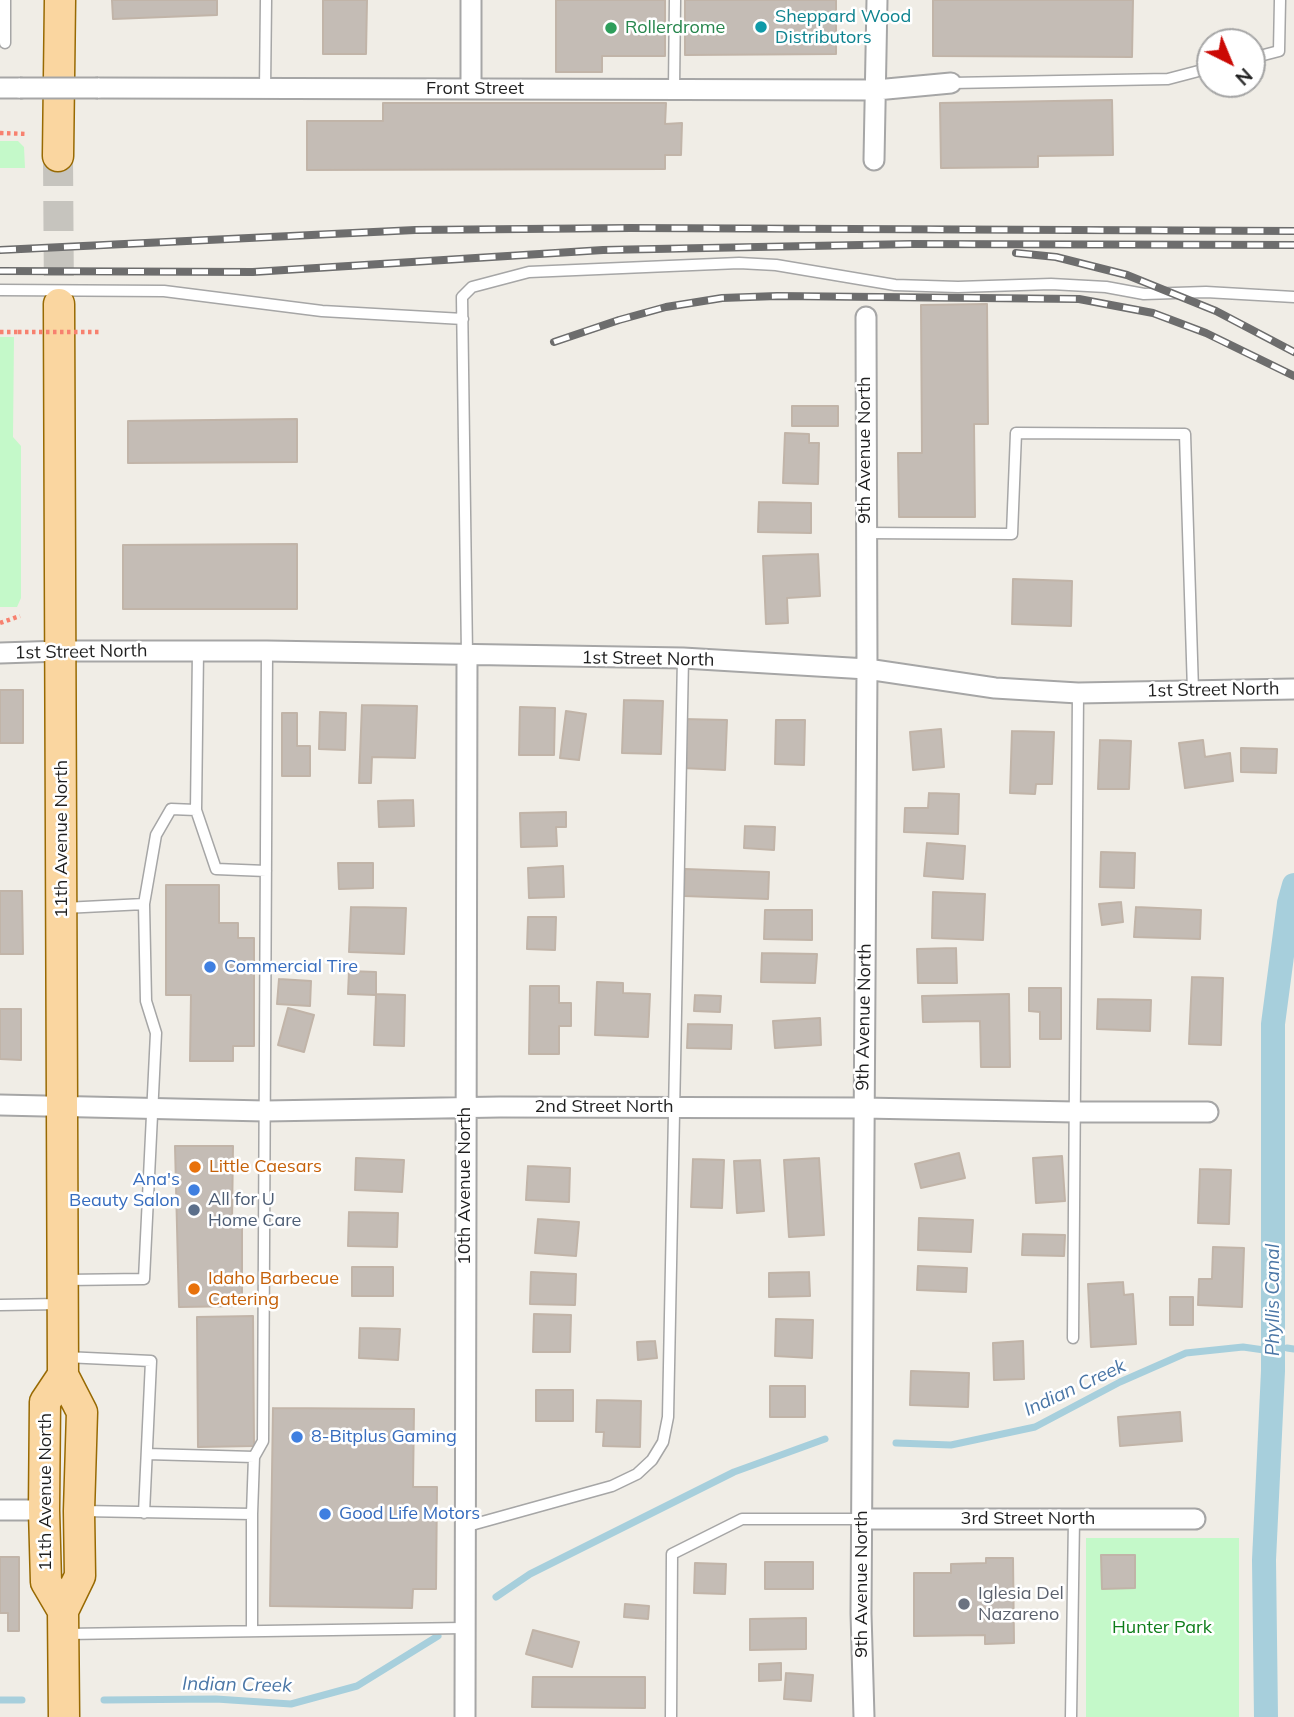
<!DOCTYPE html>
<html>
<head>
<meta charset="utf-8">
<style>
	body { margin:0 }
	#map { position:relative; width:1294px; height:1717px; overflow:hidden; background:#f0ede6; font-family:Mulish,sans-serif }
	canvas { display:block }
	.north { position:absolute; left:1196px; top:28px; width:70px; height:70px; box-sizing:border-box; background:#fff; border:2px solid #a5a5a5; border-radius:50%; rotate:137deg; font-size:19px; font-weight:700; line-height:28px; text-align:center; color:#1f1f1f }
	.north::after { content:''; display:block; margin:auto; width:24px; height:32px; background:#cb0904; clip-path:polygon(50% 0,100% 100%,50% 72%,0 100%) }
</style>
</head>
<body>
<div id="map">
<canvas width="1294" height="1717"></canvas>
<div class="north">N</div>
</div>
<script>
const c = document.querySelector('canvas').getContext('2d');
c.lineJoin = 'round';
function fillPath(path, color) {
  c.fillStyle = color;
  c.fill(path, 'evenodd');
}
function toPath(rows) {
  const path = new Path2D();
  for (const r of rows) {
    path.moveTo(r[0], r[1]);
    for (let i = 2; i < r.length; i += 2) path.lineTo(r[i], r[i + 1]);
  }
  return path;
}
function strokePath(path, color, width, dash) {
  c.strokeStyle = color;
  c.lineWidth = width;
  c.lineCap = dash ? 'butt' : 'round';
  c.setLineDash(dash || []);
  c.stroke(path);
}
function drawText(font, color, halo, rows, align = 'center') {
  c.font = font + ' Mulish,sans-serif';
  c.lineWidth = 5;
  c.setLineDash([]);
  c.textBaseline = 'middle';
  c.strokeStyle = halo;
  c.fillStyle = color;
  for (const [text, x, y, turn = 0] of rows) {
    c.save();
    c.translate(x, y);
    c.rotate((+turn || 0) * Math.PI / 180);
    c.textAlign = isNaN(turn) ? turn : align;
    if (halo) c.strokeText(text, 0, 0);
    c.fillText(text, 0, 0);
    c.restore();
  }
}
fillPath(toPath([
	[0,141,18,141,24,147,25,168,0,168],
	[0,337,14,337,13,437,21,446,21,598,17,607,0,607],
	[1086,1538,1239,1538,1239,1717,1086,1717]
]), '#c4f9c9');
strokePath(toPath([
	[1287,1348,1294,1349],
	[896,1443,951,1445,1035,1427,1120,1382,1186,1353,1243,1347,1264,1350],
	[496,1597,530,1574,734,1472,825,1439],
	[0,1700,22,1700],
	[104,1700,216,1699,291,1704,357,1686,438,1636]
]), '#a7cfdc', 7);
strokePath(toPath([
	[1266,1717,1264,1560,1273,1371,1273,1024,1289,903,1294,885]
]), '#a7cfdc', 24);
const building = toPath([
	[112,0,217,0,217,15,113,19,112,0],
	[323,0,367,0,366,54,323,54,323,0],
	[556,0,665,0,665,56,602,56,602,72,556,72,556,0],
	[685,0,836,0,836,54,685,55,685,0],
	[933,0,1133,0,1132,57,933,56,933,0],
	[1112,100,1113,155,1038,156,1038,167,941,168,940,103,1112,100],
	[383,103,666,103,665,124,682,123,681,155,665,155,665,169,307,170,307,121,383,121,383,103],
	[987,304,988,424,974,424,975,517,899,517,898,453,922,453,921,305,987,304],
	[792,406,838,406,838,426,792,426,792,406],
	[297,419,297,462,128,463,128,421,297,419],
	[785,433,809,434,809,443,819,443,818,484,783,483,785,433],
	[759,502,811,503,811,533,758,532,759,502],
	[297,544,297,609,123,609,123,545,297,544],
	[818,554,820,596,787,598,788,623,766,624,763,556,818,554],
	[1013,579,1072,581,1071,626,1012,624,1013,579],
	[0,690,23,690,23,743,0,743,0,690],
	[624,700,663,701,661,754,622,753,624,700],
	[362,705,417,706,415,758,372,757,371,783,359,783,362,705],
	[520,707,555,708,554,755,519,755,520,707],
	[566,711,586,714,579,760,560,758,566,711],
	[320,712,346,713,345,750,319,749,320,712],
	[282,713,297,713,297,746,310,746,310,776,282,776,282,713],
	[683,719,727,720,725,770,682,768,683,719],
	[776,720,805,720,804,765,775,764,776,720],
	[941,729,944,767,913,770,910,732,941,729],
	[1012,731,1054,732,1052,784,1036,784,1035,794,1010,793,1012,731],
	[1100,740,1131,741,1129,789,1098,789,1100,740],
	[1203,740,1205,757,1230,753,1233,781,1185,788,1179,743,1203,740],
	[1241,748,1277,749,1276,773,1241,772,1241,748],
	[929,793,959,794,958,834,904,832,905,808,928,808,929,793],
	[413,800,414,826,379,827,378,801,413,800],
	[566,812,566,827,556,827,557,846,521,847,520,813,566,812],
	[745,826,775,827,774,850,744,848,745,826],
	[927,843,965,846,963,879,924,876,927,843],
	[1101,852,1135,853,1134,888,1100,887,1101,852],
	[338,863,373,863,373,888,339,889,338,863],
	[563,866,564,897,529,898,528,868,563,866],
	[685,869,769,872,768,899,684,896,685,869],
	[166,885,219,885,219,923,238,923,238,938,254,938,254,1046,233,1046,233,1061,190,1061,191,995,166,995,166,885],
	[0,891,22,891,23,954,0,954,0,891],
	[933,892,985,894,983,940,932,938,933,892],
	[1121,902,1123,922,1102,925,1099,904,1121,902],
	[351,907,406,908,404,954,349,952,351,907],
	[1136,907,1201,910,1200,939,1134,937,1136,907],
	[765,910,812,910,812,940,764,939,765,910],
	[528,917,556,917,555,950,527,949,528,917],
	[956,948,957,983,918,983,917,949,956,948],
	[762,953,817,954,815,983,761,982,762,953],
	[349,971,376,972,376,994,405,995,404,1046,374,1045,376,995,348,994,349,971],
	[1192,977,1223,978,1221,1045,1189,1044,1192,977],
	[279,979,311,981,310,1006,277,1004,279,979],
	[597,982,623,983,623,993,650,994,648,1037,595,1035,597,982],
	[530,986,559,986,559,1003,571,1003,571,1026,559,1026,559,1054,529,1054,530,986],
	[1029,988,1061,988,1061,1039,1040,1039,1040,1012,1029,1011,1029,988],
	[1009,994,1010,1067,981,1067,980,1021,923,1022,922,996,1009,994],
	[695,995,721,996,720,1012,694,1011,695,995],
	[1098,999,1151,1000,1150,1031,1097,1029,1098,999],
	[288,1008,314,1015,304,1052,278,1045,288,1008],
	[0,1009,21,1009,21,1060,0,1059,0,1009],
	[820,1018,821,1045,775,1048,773,1021,820,1018],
	[688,1024,732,1025,731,1049,687,1048,688,1024],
	[175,1146,233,1146,232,1223,242,1224,242,1306,179,1307,175,1146],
	[959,1153,965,1178,921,1188,915,1164,959,1153],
	[1062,1156,1065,1201,1036,1203,1033,1158,1062,1156],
	[356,1158,404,1160,402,1192,355,1190,356,1158],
	[819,1158,824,1235,789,1237,784,1160,819,1158],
	[693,1159,724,1160,722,1208,691,1207,693,1159],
	[760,1160,764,1211,737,1213,734,1161,760,1160],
	[528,1166,570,1168,569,1202,526,1200,528,1166],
	[1200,1169,1231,1170,1229,1224,1198,1223,1200,1169],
	[349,1212,398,1213,397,1247,348,1246,349,1212],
	[919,1218,973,1220,971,1252,918,1250,919,1218],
	[538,1219,579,1222,576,1256,535,1253,538,1219],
	[1023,1234,1065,1235,1064,1256,1022,1255,1023,1234],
	[1213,1247,1244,1248,1242,1307,1198,1305,1199,1279,1212,1279,1213,1247],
	[918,1266,967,1268,966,1292,917,1290,918,1266],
	[352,1267,393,1267,393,1296,352,1296,352,1267],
	[531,1272,576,1274,575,1305,530,1304,531,1272],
	[809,1272,810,1296,769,1297,769,1273,809,1272],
	[1123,1282,1124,1295,1133,1294,1136,1344,1091,1347,1088,1284,1123,1282],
	[1170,1297,1193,1297,1193,1325,1170,1325,1170,1297],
	[534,1314,571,1315,570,1352,533,1352,534,1314],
	[253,1316,254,1446,198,1447,197,1317,253,1316],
	[776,1319,813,1320,812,1358,775,1356,776,1319],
	[360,1328,400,1329,398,1360,359,1358,360,1328],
	[655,1341,657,1358,638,1360,637,1342,655,1341],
	[1023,1341,1024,1379,994,1380,993,1343,1023,1341],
	[911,1371,969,1373,968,1407,910,1405,911,1371],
	[770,1386,805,1386,805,1417,770,1417,770,1386],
	[536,1390,573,1390,573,1421,536,1421,536,1390],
	[597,1400,641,1401,640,1447,603,1446,604,1432,596,1432,597,1400],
	[273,1408,414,1409,413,1487,437,1487,436,1589,413,1589,412,1608,270,1606,273,1408],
	[1180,1412,1182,1441,1120,1446,1118,1417,1180,1412],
	[1101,1555,1135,1555,1135,1588,1102,1589,1101,1555],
	[0,1557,19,1557,19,1631,8,1631,8,1613,0,1613,0,1557],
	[986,1558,1013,1558,1014,1643,985,1644,985,1635,914,1636,914,1573,951,1573,951,1564,986,1563,986,1558],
	[765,1562,813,1562,813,1589,765,1589,765,1562],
	[695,1563,726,1564,725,1594,694,1593,695,1563],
	[625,1604,649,1606,648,1619,624,1617,625,1604],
	[806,1618,806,1649,750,1650,750,1619,806,1618],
	[533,1630,579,1642,572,1667,526,1654,533,1630],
	[781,1663,781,1680,759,1681,759,1664,781,1663],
	[786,1673,813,1675,811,1701,784,1699,786,1673],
	[533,1677,645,1677,645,1708,532,1707,533,1677]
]);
fillPath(building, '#c4bcb5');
strokePath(building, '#c1b4a8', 2);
strokePath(toPath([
	[58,156,59,304]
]), '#c6c4be', 30, [30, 15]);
const service = toPath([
	[5,0,5,43],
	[1252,58,1279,51,1280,0],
	[951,83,1168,79,1210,68],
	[265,89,266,0],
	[674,89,675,0],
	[0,290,164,291,322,311,463,319],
	[865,533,1012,534,1016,433,1185,434,1193,691],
	[467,655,462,297,472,287,529,272,739,263,776,265,895,285,958,287,1051,284,1106,287,1144,294,1206,292,1294,297],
	[196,810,216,869,266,871],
	[64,908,144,904],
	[66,1280,144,1279,156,1033,146,1001,144,904,156,835,171,809,196,810,198,651],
	[0,1305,60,1304],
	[1073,1338,1078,693],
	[65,1357,151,1361,144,1513],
	[147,1454,254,1457,252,1514],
	[254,1457,263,1441,267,651],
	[82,1511,252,1514,252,1630],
	[464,1527,612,1486,637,1474,652,1460,663,1442,668,1417,683,658],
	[66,1634,464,1628],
	[671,1717,672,1554,742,1519,861,1519],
	[1071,1717,1074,1519]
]);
const minor = toPath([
	[0,88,20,88],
	[98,88,876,90,951,83],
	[471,89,471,0],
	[874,160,877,0],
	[0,653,62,651,267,651,683,658,867,669,995,688,1078,693,1294,689],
	[0,1105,265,1111,500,1107,863,1108,1075,1112,1208,1112],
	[0,1510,44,1510],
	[861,1519,1195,1519],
	[465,1717,467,656],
	[864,1717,861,1613,867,669,866,317]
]);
const primary = toPath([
	[58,156,60,0],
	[59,304,63,1375,82,1412,79,1511,80,1576,63,1611,64,1717],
	[63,1611,46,1582,44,1510,45,1402,63,1375]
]);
strokePath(service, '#a6a6a6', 13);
strokePath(minor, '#a6a6a6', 23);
strokePath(primary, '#986a03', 33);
strokePath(toPath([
	[0,133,28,134],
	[0,332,18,332],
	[0,623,20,616]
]), '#f7816f', 4.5, [3.5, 3.5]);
strokePath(service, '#fff', 10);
strokePath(minor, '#fff', 19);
strokePath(primary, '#fad6a0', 30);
const rail = toPath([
	[0,250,415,230,631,228,1294,231],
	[1016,253,1056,257,1127,275,1216,311,1294,352],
	[0,271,253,272,603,250,912,244,1294,245],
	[554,342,619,320,666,307,722,298,777,296,1079,299,1153,313,1206,333,1294,376]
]);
strokePath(rail, '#6d6d6d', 8);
strokePath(rail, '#fff', 5, [16]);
const minorBridge = toPath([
	[20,88,98,88]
]);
strokePath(minorBridge, '#a6a6a6', 23, []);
strokePath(toPath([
	[18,332,101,332]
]), '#f7816f', 4.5, [3.5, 3.5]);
strokePath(minorBridge, '#fff', 19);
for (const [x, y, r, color] of [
	[761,27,7,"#0f9aa8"],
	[611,28,7,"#2e9e5b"],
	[210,967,7,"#3f7fe0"],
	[195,1167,7,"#e8710a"],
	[194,1190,7,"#3f7fe0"],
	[194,1210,7,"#5c6f8a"],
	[194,1289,7,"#e8710a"],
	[297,1437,7,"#3f7fe0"],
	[325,1514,7,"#3f7fe0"],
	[964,1604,7,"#6b7280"]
]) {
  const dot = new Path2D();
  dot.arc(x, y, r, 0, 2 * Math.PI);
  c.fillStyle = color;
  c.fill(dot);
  strokePath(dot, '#fff', 2.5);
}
drawText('18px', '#0d838f', '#fff', [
	["Sheppard Wood",775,17],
	["Distributors",775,38]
], 'left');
drawText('18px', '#27864d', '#fff', [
	["Rollerdrome",625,28]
], 'left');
drawText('18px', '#1f1f1f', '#fff', [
	["Front Street",475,89],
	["9th Avenue North",865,450,-90],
	["1st Street North",81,652,-1],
	["1st Street North",648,659,1],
	["1st Street North",1213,690,-1],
	["11th Avenue North",62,839,-90],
	["9th Avenue North",864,1017,-89],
	["2nd Street North",604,1107],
	["10th Avenue North",465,1186,-90],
	["11th Avenue North",46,1492,-90],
	["3rd Street North",1028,1519],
	["9th Avenue North",862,1584,-90]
]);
drawText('18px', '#366cbe', '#fff', [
	["Commercial Tire",224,967],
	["Ana's",180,1180,"right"],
	["Beauty Salon",180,1201,"right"],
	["8-Bitplus Gaming",311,1437],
	["Good Life Motors",339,1514]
], 'left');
drawText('18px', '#c56008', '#fff', [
	["Little Caesars",209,1167],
	["Idaho Barbecue",208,1279],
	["Catering",208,1300]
], 'left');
drawText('18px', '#4e5e75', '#fff', [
	["All for U",208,1200],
	["Home Care",208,1221]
], 'left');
drawText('18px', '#5b616d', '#fff', [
	["Iglesia Del",978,1594],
	["Nazareno",978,1615]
], 'left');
drawText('18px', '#0e7d1a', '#fff', [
	["Hunter Park",1162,1628]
]);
drawText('italic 19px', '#4a76a6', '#fff', [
	["Phyllis Canal",1273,1300,-90],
	["Indian Creek",1075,1388,-25],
	["Indian Creek",237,1685,1]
]);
</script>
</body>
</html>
